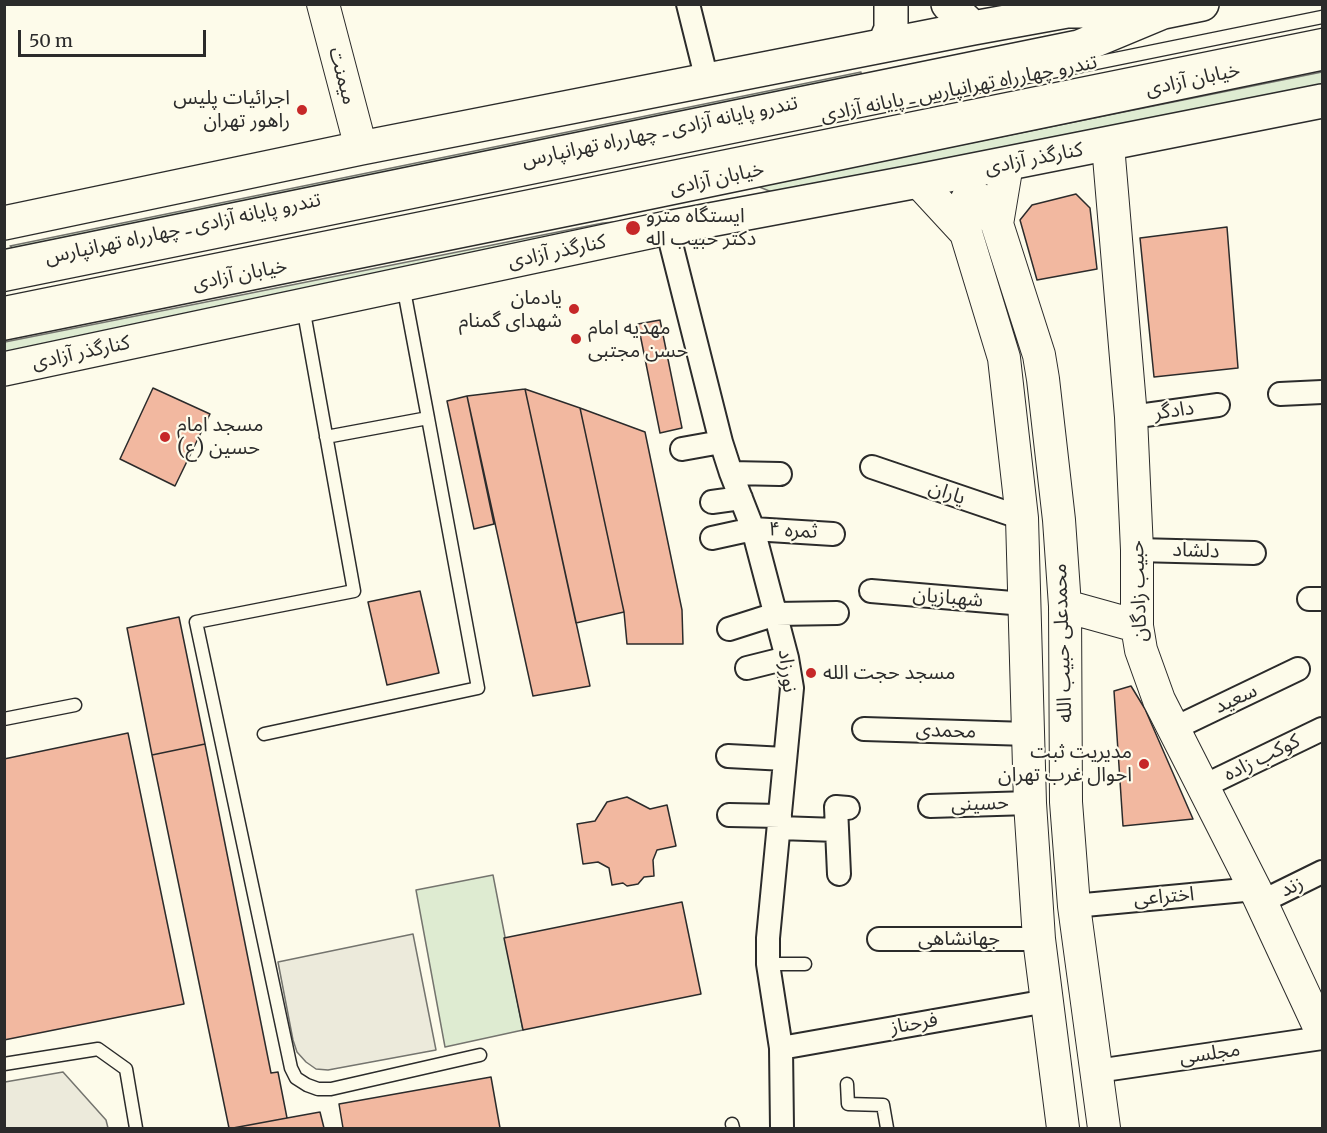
<!DOCTYPE html>
<html>
<head>
<meta charset="utf-8">
<style>
	body { margin:0 }
	#map { position:relative; width:1327px; height:1133px; overflow:hidden; background:#fdfbea; font-family:Merriweather,serif }
	canvas { display:block }
	.frame { position:absolute; inset:0; border:6px solid #2b2b2b; pointer-events:none }
	.scale { position:absolute; left:18px; top:30px; width:188px; height:27px; box-sizing:border-box; border:3px solid #2b2b2b; border-top:0; padding-left:8px; font-size:18px; line-height:21px; white-space:nowrap; color:#2b2b2b; -webkit-text-stroke:4px #fdfbea; paint-order:stroke }
</style>
</head>
<body>
<div id="map">
<canvas width="1327" height="1133"></canvas>
<div class="frame"></div>
<div class="scale">50 m</div>
</div>
<script>
const c = document.querySelector('canvas').getContext('2d');
c.lineJoin = 'round';
function fillPath(path, color) {
  c.fillStyle = color;
  c.fill(path, 'evenodd');
}
function toPath(rows) {
  const path = new Path2D();
  for (const r of rows) {
    path.moveTo(r[0], r[1]);
    for (let i = 2; i < r.length; i += 2) path.lineTo(r[i], r[i + 1]);
  }
  return path;
}
function strokePath(path, color, width, dash) {
  c.strokeStyle = color;
  c.lineWidth = width;
  c.lineCap = dash ? 'butt' : 'round';
  c.setLineDash(dash || []);
  c.stroke(path);
}
function drawText(font, color, halo, rows, align = 'center') {
  c.font = font + ' Merriweather,"Noto Sans Arabic",serif';
  c.lineWidth = 4.5;
  c.setLineDash([]);
  c.textBaseline = 'middle';
  c.strokeStyle = halo;
  c.fillStyle = color;
  for (const [text, x, y, turn = 0] of rows) {
    c.save();
    c.translate(x, y);
    c.rotate((+turn || 0) * Math.PI / 180);
    c.textAlign = isNaN(turn) ? turn : align;
    if (halo) c.strokeText(text, 0, 0);
    c.fillText(text, 0, 0);
    c.restore();
  }
}
const green = toPath([
	[861,72,862,81,25,256,10,246,861,72],
	[1322,72,1322,84,779,195,757,186,1322,72],
	[681,216,5,356,5,342,603,223,681,216],
	[493,875,523,1030,445,1047,416,890,493,875]
]);
fillPath(green, '#deebd1');
strokePath(green, '#74746e', 1.5);
const parking = toPath([
	[413,934,436,1050,328,1070,316,1069,306,1062,297,1052,293,1040,278,962,413,934],
	[63,1072,106,1120,108,1128,5,1128,5,1082,63,1072]
]);
fillPath(parking, '#eceadb');
strokePath(parking, '#74746e', 1.5);
const building = toPath([
	[1076,194,1090,208,1097,269,1037,280,1020,220,1032,205,1076,194],
	[1227,227,1238,368,1154,377,1140,238,1227,227],
	[660,320,682,428,660,433,638,324,660,320],
	[153,388,210,414,175,486,120,459,153,388],
	[525,389,580,408,624,612,576,623,525,389],
	[525,389,590,686,533,696,467,396,525,389],
	[467,396,494,524,474,529,447,401,467,396],
	[580,408,645,432,682,610,683,644,627,644,624,612,580,408],
	[420,591,439,673,387,685,368,602,420,591],
	[179,617,205,744,152,755,127,628,179,617],
	[1131,686,1145,709,1193,819,1123,826,1114,691,1131,686],
	[128,733,184,1004,4,1040,4,759,128,733],
	[205,744,271,1073,278,1072,287,1118,233,1128,229,1128,152,755,205,744],
	[627,797,650,809,667,805,676,846,657,850,653,860,654,876,644,877,638,884,627,886,623,883,612,885,609,868,598,862,583,864,577,824,595,821,607,802,627,797],
	[682,902,701,994,523,1030,504,938,682,902],
	[491,1077,500,1128,343,1128,339,1104,491,1077],
	[320,1112,324,1128,233,1128,287,1118,320,1112]
]);
fillPath(building, '#f2b8a0');
strokePath(building, '#2b2b2b', 1.5);
const lane = toPath([
	[4,285,1322,17],
	[4,303,1322,35],
	[303,307,354,591,196,622,291,1068,296,1078,307,1085,318,1089,331,1089,480,1055],
	[326,437,428,418,403,285],
	[4,719,75,705],
	[264,734,478,688,428,418],
	[768,964,805,964],
	[4,1064,98,1049,126,1069,136,1128],
	[847,1084,848,1104,883,1105,887,1128],
	[732,1124,733,1128]
]);
const street = toPath([
	[688,4,707,80],
	[667,228,721,442,731,473,753,529,787,658,792,688,768,938,768,964,781,1048,782,1128],
	[1280,394,1322,392],
	[1131,417,1218,405],
	[682,449,721,442],
	[872,467,1022,518],
	[731,473,780,474],
	[712,502,741,498],
	[712,538,753,529,833,534],
	[1137,550,1254,553],
	[871,591,1024,604],
	[1309,599,1322,599],
	[729,629,776,614,837,613],
	[747,668,787,658],
	[864,729,1028,734],
	[1173,729,1298,669],
	[728,756,785,759],
	[1202,787,1322,729],
	[930,806,1030,803],
	[729,815,780,816],
	[779,828,837,830],
	[839,874,836,807,848,808],
	[1261,902,1322,872],
	[1074,906,1255,889],
	[879,939,1039,939],
	[781,1048,1047,1001],
	[1097,1071,1322,1038]
]);
const secondary = toPath([
	[323,4,361,148],
	[1108,145,1131,417,1137,550,1137,626,1141,650,1159,700,1255,889,1322,1033],
	[1007,164,997,224,1039,355,1043,379,1059,520,1065,606,1066,802,1074,906,1104,1128],
	[918,181,966,233,1004,358,1022,518,1030,803,1039,939,1063,1128],
	[966,233,963,212,967,199,976,197,986,204,997,224],
	[1065,606,1137,626]
]);
const primary = toPath([
	[948,4,973,28],
	[884,45,891,29,891,4],
	[4,223,361,148,973,28,1067,11,1150,11],
	[4,267,1079,47,1163,12,1202,4],
	[4,323,602,202,1322,53],
	[4,369,667,228,918,181,1322,101]
]);
strokePath(lane, '#2b2b2b', 15);
strokePath(street, '#2b2b2b', 26);
strokePath(secondary, '#2b2b2b', 34);
strokePath(primary, '#2b2b2b', 36);
strokePath(lane, '#fdfbea', 12);
strokePath(street, '#fdfbea', 22);
strokePath(secondary, '#fdfbea', 32);
strokePath(primary, '#fdfbea', 33);
for (const [x, y, r, color] of [
	[302,110,6,"#c62828"],
	[633,228,8,"#c62828"],
	[574,309,6,"#c62828"],
	[576,339,6,"#c62828"],
	[165,437,6,"#c62828"],
	[811,673,6,"#c62828"],
	[1144,764,6,"#c62828"]
]) {
  const dot = new Path2D();
  dot.arc(x, y, r, 0, 2 * Math.PI);
  c.fillStyle = color;
  c.fill(dot);
  strokePath(dot, '#fdfbea', 2);
}
drawText('20px', '#2b2b2b', '#fdfbea', [
	["میمنت",342,76,75],
	["خیابان آزادی",1193,80,-12],
	["تندرو چهارراه تهرانپارس ـ پایانه آزادی",959,89,-11],
	["تندرو پایانه آزادی ـ چهارراه تهرانپارس",660,132,-12],
	["کنارگذر آزادی",1034,159,-11],
	["خیابان آزادی",717,179,-12],
	["تندرو پایانه آزادی ـ چهارراه تهرانپارس",183,229,-12],
	["کنارگذر آزادی",557,252,-12],
	["خیابان آزادی",240,275,-11],
	["کنارگذر آزادی",81,353,-12],
	["دادگر",1174,411,-8],
	["یاران",947,493,19],
	["ثمره ۴",793,531,3],
	["دلشاد",1196,551,2],
	["حبیب زادگان",1139,591,-92],
	["شهبازیان",948,598,5],
	["محمدعلی حبیب الله",1063,643,-92],
	["نورزاد",787,671,83],
	["سعید",1236,699,-25],
	["محمدی",946,731,2],
	["کوکب زاده",1262,758,-26],
	["حسینی",980,804,-2],
	["زند",1292,887,-26],
	["اختراعی",1164,897,-5],
	["جهانشاهی",959,939],
	["فرحناز",914,1024,-10],
	["مجلسی",1210,1054,-8]
]);
drawText('20px', '#2b2b2b', '#fdfbea', [
	["اجرائیات پلیس",290,98,"right"],
	["راهور تهران",290,121,"right"],
	["ایستگاه مترو",646,216],
	["دکتر حبیب اله",646,239],
	["یادمان",562,298,"right"],
	["شهدای گمنام",562,321,"right"],
	["مهدیه امام",588,328],
	["حسن مجتبی",588,351],
	["مسجد امام",177,425],
	["حسين (ع)",177,448],
	["مسجد حجت الله",823,673],
	["مدیریت ثبت",1132,752,"right"],
	["احوال غرب تهران",1132,775,"right"]
], 'left');
</script>
</body>
</html>
